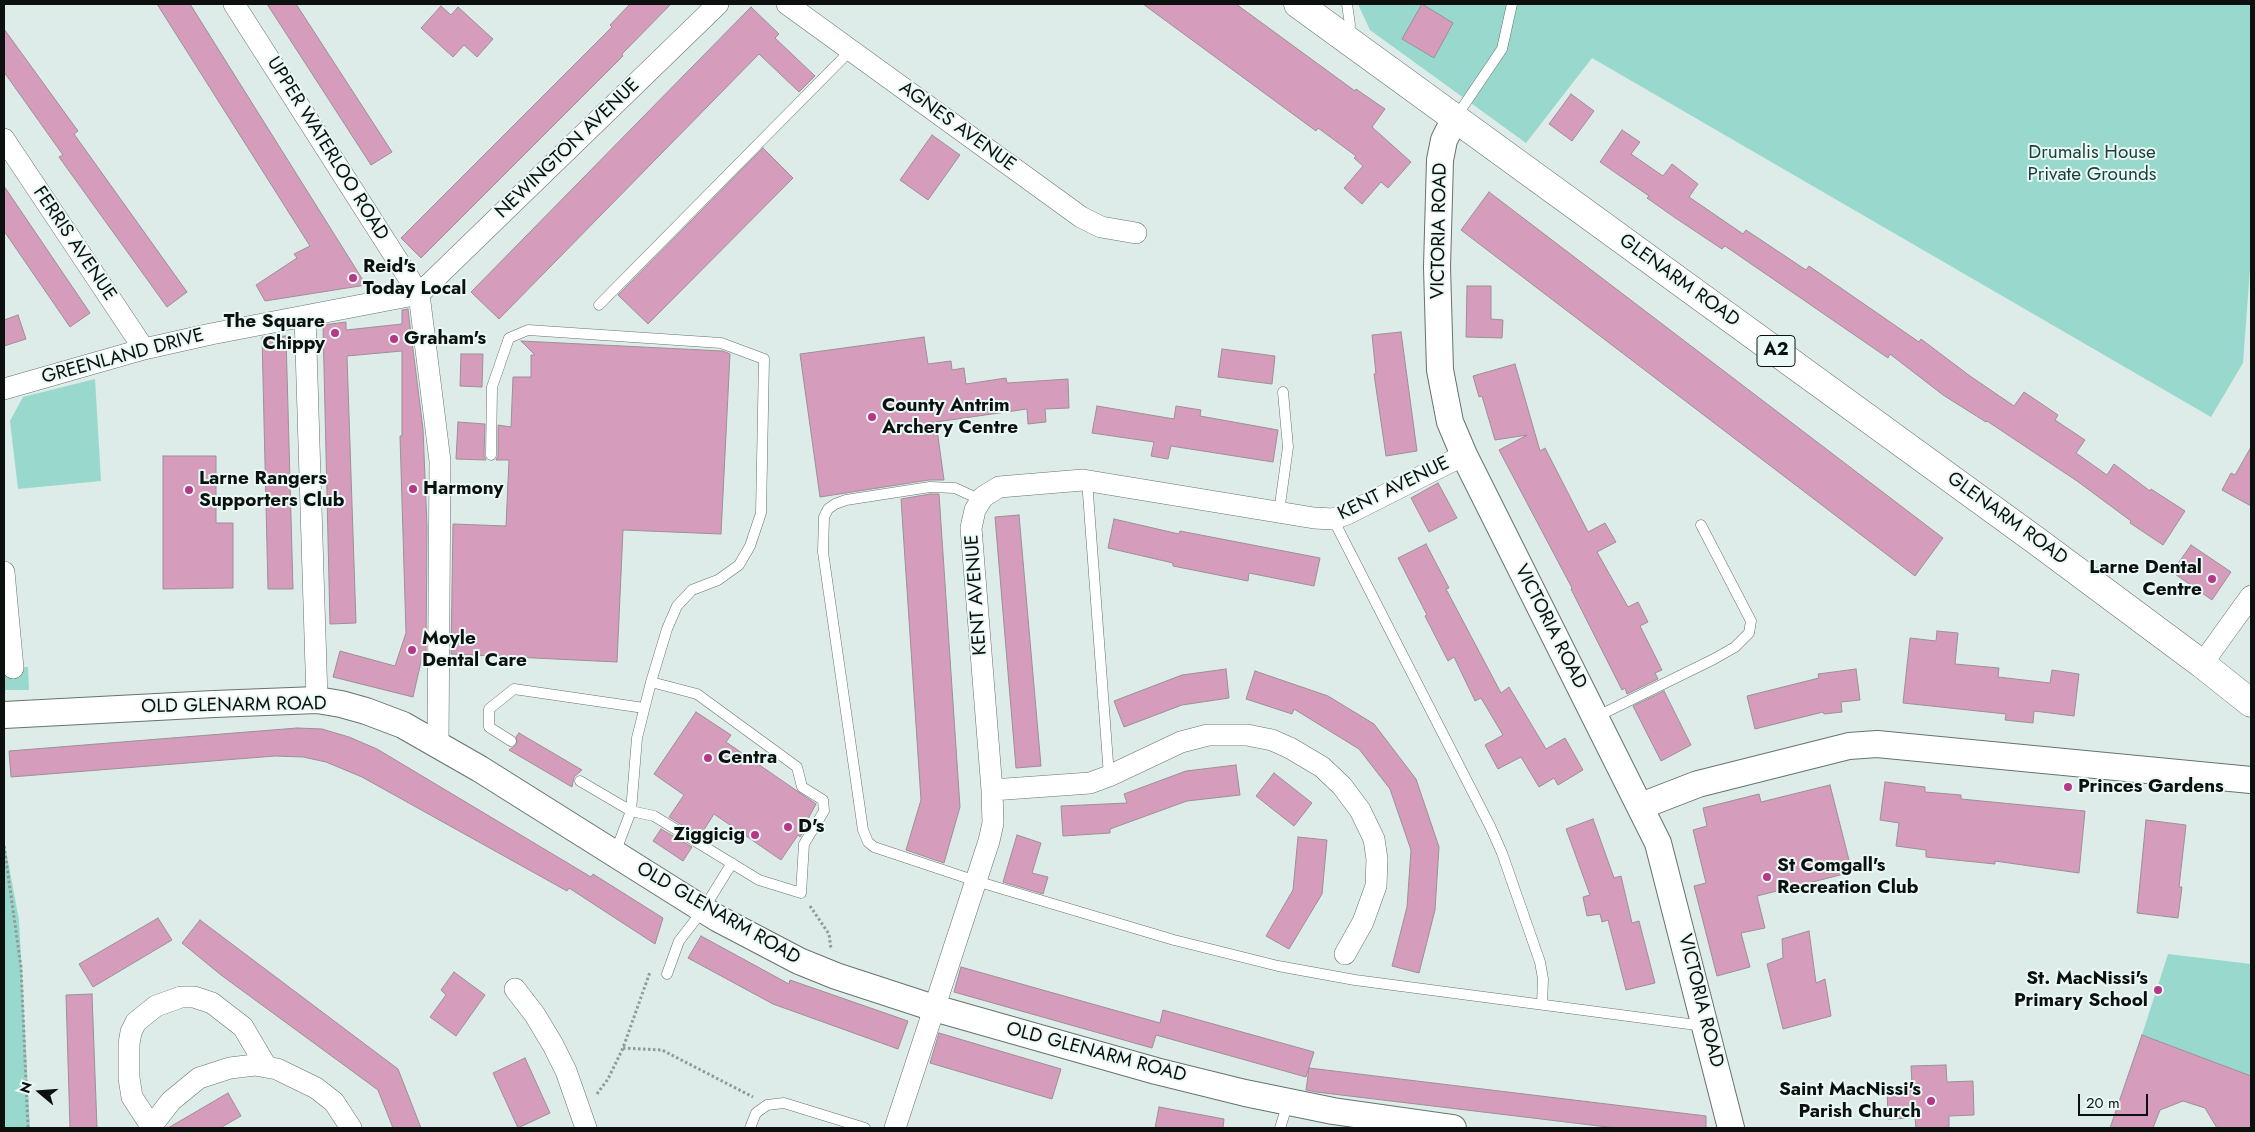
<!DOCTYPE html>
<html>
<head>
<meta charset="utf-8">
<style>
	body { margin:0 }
	#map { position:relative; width:2255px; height:1132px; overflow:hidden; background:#ddece8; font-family:Jost,sans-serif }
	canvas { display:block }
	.frame { position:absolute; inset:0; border:5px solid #0c1110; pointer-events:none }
	.north { position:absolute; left:15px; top:1067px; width:50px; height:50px; -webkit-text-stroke:4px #eaf9f5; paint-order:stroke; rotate:288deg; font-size:14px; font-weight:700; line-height:20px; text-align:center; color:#0c1110 }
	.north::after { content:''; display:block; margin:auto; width:18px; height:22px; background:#0c1110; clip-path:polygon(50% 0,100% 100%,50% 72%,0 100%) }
	.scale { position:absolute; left:2078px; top:1094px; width:70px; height:22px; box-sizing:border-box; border:2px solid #0c1110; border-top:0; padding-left:6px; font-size:15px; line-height:18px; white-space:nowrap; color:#0c1110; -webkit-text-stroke:4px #eaf9f5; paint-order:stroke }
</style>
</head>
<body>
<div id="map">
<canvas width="2255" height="1132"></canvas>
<div class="frame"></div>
<div class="north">N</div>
<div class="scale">20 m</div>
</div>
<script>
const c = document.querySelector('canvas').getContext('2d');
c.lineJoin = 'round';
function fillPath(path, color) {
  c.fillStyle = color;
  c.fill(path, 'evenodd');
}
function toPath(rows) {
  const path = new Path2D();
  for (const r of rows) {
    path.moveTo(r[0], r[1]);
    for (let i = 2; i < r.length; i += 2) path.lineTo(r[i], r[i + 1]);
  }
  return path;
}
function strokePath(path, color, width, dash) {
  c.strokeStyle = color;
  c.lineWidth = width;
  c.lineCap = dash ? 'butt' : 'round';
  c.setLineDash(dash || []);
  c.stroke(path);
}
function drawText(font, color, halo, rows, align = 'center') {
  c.font = font + ' Jost,sans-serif';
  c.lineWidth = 4;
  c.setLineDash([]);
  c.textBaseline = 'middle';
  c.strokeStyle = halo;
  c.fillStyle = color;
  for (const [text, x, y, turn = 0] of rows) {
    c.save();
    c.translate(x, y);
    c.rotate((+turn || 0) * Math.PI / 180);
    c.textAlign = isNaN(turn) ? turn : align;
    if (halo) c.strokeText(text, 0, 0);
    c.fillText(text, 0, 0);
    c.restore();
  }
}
fillPath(toPath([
	[1358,4,2251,4,2251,255,2243,363,2211,417,1592,58,1526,143,1370,30],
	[95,379,101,481,18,489,10,421,23,397],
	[4,667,28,667,29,690,4,690],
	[4,840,19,920,30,1128,4,1128],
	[2168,954,2251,964,2251,1076,2142,1035]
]), '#99d8cc');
const building = toPath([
	[157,4,190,4,366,285,265,301,256,285,297,258,294,254,310,246,157,4],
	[267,4,296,4,392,152,371,165,267,4],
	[630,4,671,4,622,54,623,56,421,258,401,238,612,27,610,25,630,4],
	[1143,4,1236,4,1355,91,1356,89,1385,109,1372,127,1411,162,1388,188,1381,182,1362,204,1344,188,1363,166,1354,158,1356,156,1318,128,1316,131,1143,4],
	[1422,4,1453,23,1434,58,1402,39,1422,4],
	[441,6,451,15,458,7,493,39,477,57,464,45,453,57,421,28,441,6],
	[751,7,779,34,775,38,815,76,799,92,759,54,499,319,471,292,751,7],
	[4,29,78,131,74,134,187,292,167,307,59,157,63,155,4,72,4,29],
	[1571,94,1594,111,1572,141,1549,124,1571,94],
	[1622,130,1640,142,1631,154,1663,176,1672,164,1698,184,1689,197,1743,234,1746,230,1806,270,1809,266,1919,342,1921,339,1970,376,2014,406,2024,392,2058,415,2055,420,2085,440,2076,453,2107,475,2114,464,2150,491,2151,489,2185,511,2163,545,2130,523,2131,521,2077,481,1987,421,1986,422,1943,395,1890,354,1888,358,1725,246,1722,249,1674,217,1647,198,1649,196,1600,162,1622,130],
	[932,135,960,155,928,200,900,180,932,135],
	[763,148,793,178,648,324,618,295,763,148],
	[4,186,90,313,70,327,4,231,4,186],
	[1489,192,1943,538,1915,576,1461,230,1489,192],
	[1467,286,1491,286,1491,319,1503,320,1502,338,1466,337,1467,286],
	[408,309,423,429,427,526,426,653,423,653,413,697,333,677,340,651,395,666,406,633,400,436,402,436,402,351,347,356,356,623,330,624,323,325,346,322,346,330,402,324,402,310,408,309],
	[18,315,26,339,4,346,4,320,18,315],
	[1401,332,1417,451,1386,456,1374,374,1376,374,1372,335,1401,332],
	[286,336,293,589,268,589,262,337,286,336],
	[924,337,928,364,951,361,952,370,964,368,966,384,1006,378,1007,383,1068,379,1069,408,1045,409,1046,422,1028,424,1027,409,936,422,944,480,929,480,820,497,800,354,924,337],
	[521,341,723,351,730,354,721,534,623,530,617,662,451,654,453,524,506,526,509,460,496,460,498,455,498,425,511,427,513,377,531,377,531,355,535,355,521,341],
	[1222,349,1275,356,1272,384,1218,377,1222,349],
	[461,354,483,354,482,387,460,386,461,354],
	[1515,364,1540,451,1545,448,1588,532,1605,523,1616,542,1597,552,1628,607,1638,602,1648,622,1640,626,1662,670,1655,673,1658,679,1627,694,1625,688,1622,690,1571,589,1572,588,1499,450,1527,435,1495,440,1482,396,1479,397,1473,376,1515,364],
	[1097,406,1174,419,1176,406,1201,410,1200,416,1278,430,1273,462,1171,446,1168,459,1151,456,1154,442,1092,433,1097,406],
	[458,422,485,424,484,455,486,460,456,459,458,422],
	[2251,447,2251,506,2222,490,2231,473,2235,475,2251,447],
	[163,456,216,456,216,523,233,523,233,588,163,589,163,456],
	[1438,483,1457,518,1429,532,1411,498,1438,483],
	[930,494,939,494,960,807,944,863,906,850,921,800,901,499,930,494],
	[1019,515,1041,766,1016,768,995,517,1019,515],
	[1114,519,1179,534,1180,531,1320,558,1314,586,1249,573,1248,581,1173,566,1173,563,1108,548,1114,519],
	[1426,544,1449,588,1446,589,1501,693,1509,687,1546,749,1565,738,1583,770,1558,785,1554,778,1539,787,1521,757,1498,769,1485,745,1503,735,1481,698,1475,701,1454,657,1448,661,1425,616,1427,615,1398,558,1426,544],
	[2191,545,2231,572,2212,600,2172,572,2191,545],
	[1937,631,1958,633,1955,664,1999,668,1998,677,2050,683,2052,670,2079,674,2074,716,2034,711,2033,723,2005,720,2006,714,1903,703,1910,638,1936,641,1937,631],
	[1226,669,1229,698,1182,705,1124,727,1114,701,1182,675,1226,669],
	[1856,669,1860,700,1841,702,1842,712,1824,714,1823,712,1755,729,1747,696,1819,678,1818,674,1856,669],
	[1255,671,1328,696,1374,724,1416,779,1439,847,1435,910,1419,973,1392,966,1407,907,1411,850,1390,789,1359,749,1294,709,1292,714,1246,699,1255,671],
	[1664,691,1691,745,1661,761,1633,706,1664,691],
	[696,712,731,735,726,742,816,804,808,819,810,821,800,837,798,835,781,860,714,814,700,836,669,817,684,795,654,774,696,712],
	[297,728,322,729,349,737,377,749,591,877,593,874,663,918,655,944,569,888,567,891,362,777,326,762,303,757,275,756,11,777,9,751,297,728],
	[519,733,582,770,574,777,572,787,509,750,517,744,516,737,519,733],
	[1236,765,1240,795,1187,801,1110,829,1110,833,1063,836,1061,806,1127,803,1124,794,1186,771,1236,765],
	[1274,773,1312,803,1294,826,1256,796,1274,773],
	[1885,782,1925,787,1925,792,1961,795,1961,799,2085,811,2079,873,1995,861,1995,864,1926,857,1926,850,1896,846,1899,823,1880,820,1885,782],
	[1830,785,1852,872,1757,896,1765,928,1741,933,1750,967,1717,976,1694,886,1706,883,1693,830,1707,826,1703,808,1759,794,1761,802,1830,785],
	[1593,819,1614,878,1621,876,1632,923,1639,921,1655,983,1626,990,1608,920,1602,922,1600,914,1587,916,1583,897,1590,895,1566,829,1593,819],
	[2146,820,2186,825,2179,887,2182,887,2178,918,2137,913,2146,820],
	[661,829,692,847,683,861,653,841,661,829],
	[1017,835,1041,843,1032,873,1048,877,1043,894,1003,882,1017,835],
	[1298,837,1327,840,1322,894,1289,949,1266,936,1293,890,1298,837],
	[158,918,172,940,93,987,79,964,158,918],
	[200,920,398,1069,421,1128,393,1128,378,1090,221,975,182,943,200,920],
	[1809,931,1816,983,1825,979,1831,1016,1783,1029,1767,964,1783,958,1782,939,1809,931],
	[701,936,789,984,790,980,908,1021,898,1049,773,1004,688,958,701,936],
	[961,967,1160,1023,1163,1010,1314,1052,1306,1077,1156,1035,1152,1048,954,992,961,967],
	[454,972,485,995,456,1036,430,1017,446,995,441,990,454,972],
	[92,994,97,1128,70,1128,66,995,92,994],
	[939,1033,1061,1069,1052,1099,930,1063,939,1033],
	[2142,1035,2251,1076,2251,1128,2217,1128,2205,1108,2183,1101,2160,1110,2153,1128,2110,1128,2142,1035],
	[525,1058,550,1113,518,1128,493,1073,525,1058],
	[1946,1065,1947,1082,1973,1081,1974,1115,1949,1116,1949,1128,1916,1128,1915,1118,1888,1119,1887,1086,1912,1085,1911,1066,1946,1065],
	[1309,1068,1706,1116,1706,1128,1616,1128,1316,1092,1306,1090,1309,1068],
	[228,1093,241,1116,220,1128,168,1128,228,1093],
	[1159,1107,1224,1119,1223,1128,1155,1128,1159,1107]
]);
fillPath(building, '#d59cbb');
strokePath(building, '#9c9096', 1);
const service = toPath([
	[1347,4,1350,25,1348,37],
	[1456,117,1502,49,1512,4],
	[599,305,851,50],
	[491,455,492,387,509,338,528,330,721,343,764,359,761,513,750,546,739,565,718,580,692,590,677,606,667,629,651,682,637,738,631,811,615,853],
	[1087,480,1109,776],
	[981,500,955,488,930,487,846,500,835,504,828,509,824,517,823,552,863,830,868,842,874,847,976,881,1174,940,1278,966,1355,980,1704,1026],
	[1279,512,1288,447,1283,392],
	[1333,519,1490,826,1502,853,1540,962,1543,979,1542,1004],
	[1596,717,1714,659,1735,647,1749,633,1751,621,1701,525],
	[511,741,489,727,489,709,514,689,644,708],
	[580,781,631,811,654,816,759,880,801,893,804,844,824,811,823,800,802,787,797,767,697,694,651,682],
	[667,974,679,941,703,910,732,863],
	[750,1128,756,1113,767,1105,784,1103,865,1128],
	[1280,1128,1288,1103]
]);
const minor = toPath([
	[234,4,419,294,440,461,438,744],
	[787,4,1081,217,1101,227,1136,233],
	[4,139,144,349],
	[419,294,718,4],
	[305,316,317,700],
	[4,389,144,349,211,334,419,294],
	[4,572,13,668],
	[2202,664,2251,596],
	[992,790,1090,783,1109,776,1181,742,1208,735,1247,735,1272,740,1290,748,1322,767,1342,786,1360,810,1374,839,1377,859,1376,886,1363,922,1345,954],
	[515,989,535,1015,553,1045,566,1071,586,1128],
	[151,1126,132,1097,129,1078,129,1044,131,1032,136,1022,156,1006,181,997,194,997,212,1003,243,1027,266,1066],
	[150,1128,171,1101,199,1078,230,1068,255,1065,277,1069,316,1088,334,1102,351,1128],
	[895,1128,989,841,993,823,992,790,971,528,975,510,983,497,999,487,1083,480,1314,518,1333,519,1347,514,1464,455]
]);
const tertiary = toPath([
	[1455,118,1444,140,1440,160,1437,267,1440,370,1450,422,1464,455,1658,843,1731,1128],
	[4,715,214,704,317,700,341,704,366,711,403,725,480,769,717,918,799,961,836,976,934,1008,1156,1071,1245,1093,1333,1111,1453,1128],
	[1641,806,1698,784,1849,746,1877,744,2251,780]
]);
const primary = toPath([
	[1298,4,2038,542,2202,664,2251,703]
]);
strokePath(service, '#667370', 11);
strokePath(minor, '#667370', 22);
strokePath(tertiary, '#667370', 28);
strokePath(primary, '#667370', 29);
strokePath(toPath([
	[4,846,21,967,28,1128],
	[810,906,829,934,831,949],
	[623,1048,662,1050,753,1097],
	[597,1094,608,1079,623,1048,650,972]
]), '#909b98', 3, [2.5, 2.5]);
strokePath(service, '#fff', 10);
strokePath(minor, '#fff', 21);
strokePath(tertiary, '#fff', 26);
strokePath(primary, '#fff', 28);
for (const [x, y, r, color] of [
	[353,278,5,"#b53888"],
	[335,333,5,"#b53888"],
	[394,339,5,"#b53888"],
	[872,417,5,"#b53888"],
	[413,489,5,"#b53888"],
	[189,490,5,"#b53888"],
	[2212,579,5,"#b53888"],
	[412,650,5,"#b53888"],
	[708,758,5,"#b53888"],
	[2068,787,5,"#b53888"],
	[788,827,5,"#b53888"],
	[755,835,5,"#b53888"],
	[1767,877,5,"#b53888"],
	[2158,990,5,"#b53888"],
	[1931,1101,5,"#b53888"]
]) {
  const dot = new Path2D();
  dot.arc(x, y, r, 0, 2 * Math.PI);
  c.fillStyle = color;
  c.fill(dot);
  strokePath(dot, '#eaf9f5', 2);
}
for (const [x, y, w] of [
	[1776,351,38]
]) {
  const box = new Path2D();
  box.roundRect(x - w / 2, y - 15.5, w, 31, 4);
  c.fillStyle = '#eaf9f5';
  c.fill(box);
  strokePath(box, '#0c1110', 1);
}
drawText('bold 18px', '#0c1110', null, [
	["A2",1776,351]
]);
drawText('19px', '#0c1110', '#eaf9f5', [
	["AGNES AVENUE",957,127,36],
	["UPPER WATERLOO ROAD",327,149,58],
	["NEWINGTON AVENUE",568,149,-44],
	["VICTORIA ROAD",1440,231,-89],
	["FERRIS AVENUE",74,244,56],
	["GLENARM ROAD",1679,281,36],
	["GREENLAND DRIVE",123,357,-15],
	["KENT AVENUE",1394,489,-26],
	["GLENARM ROAD",2007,519,36],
	["KENT AVENUE",977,595,-94],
	["VICTORIA ROAD",1550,627,63],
	["OLD GLENARM ROAD",234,706,-1],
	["OLD GLENARM ROAD",718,914,30],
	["VICTORIA ROAD",1700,1001,76],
	["OLD GLENARM ROAD",1096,1053,15]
]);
drawText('19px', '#1a3e38', '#eaf9f5', [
	["Drumalis House",2092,153],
	["Private Grounds",2092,175]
]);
drawText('bold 19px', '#0c1110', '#eaf9f5', [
	["Reid's",363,267],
	["Today Local",363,289],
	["The Square",325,322,"right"],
	["Chippy",325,344,"right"],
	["Graham's",404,339],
	["County Antrim",882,406],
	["Archery Centre",882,428],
	["Larne Rangers",199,479],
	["Supporters Club",199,501],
	["Harmony",423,489],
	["Larne Dental",2202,568,"right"],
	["Centre",2202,590,"right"],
	["Moyle",422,639],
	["Dental Care",422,661],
	["Centra",718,758],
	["Princes Gardens",2078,787],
	["D's",798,827],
	["Ziggicig",745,835,"right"],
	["St Comgall's",1777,866],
	["Recreation Club",1777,888],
	["St. MacNissi's",2148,979,"right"],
	["Primary School",2148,1001,"right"],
	["Saint MacNissi's",1921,1090,"right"],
	["Parish Church",1921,1112,"right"]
], 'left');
</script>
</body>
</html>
